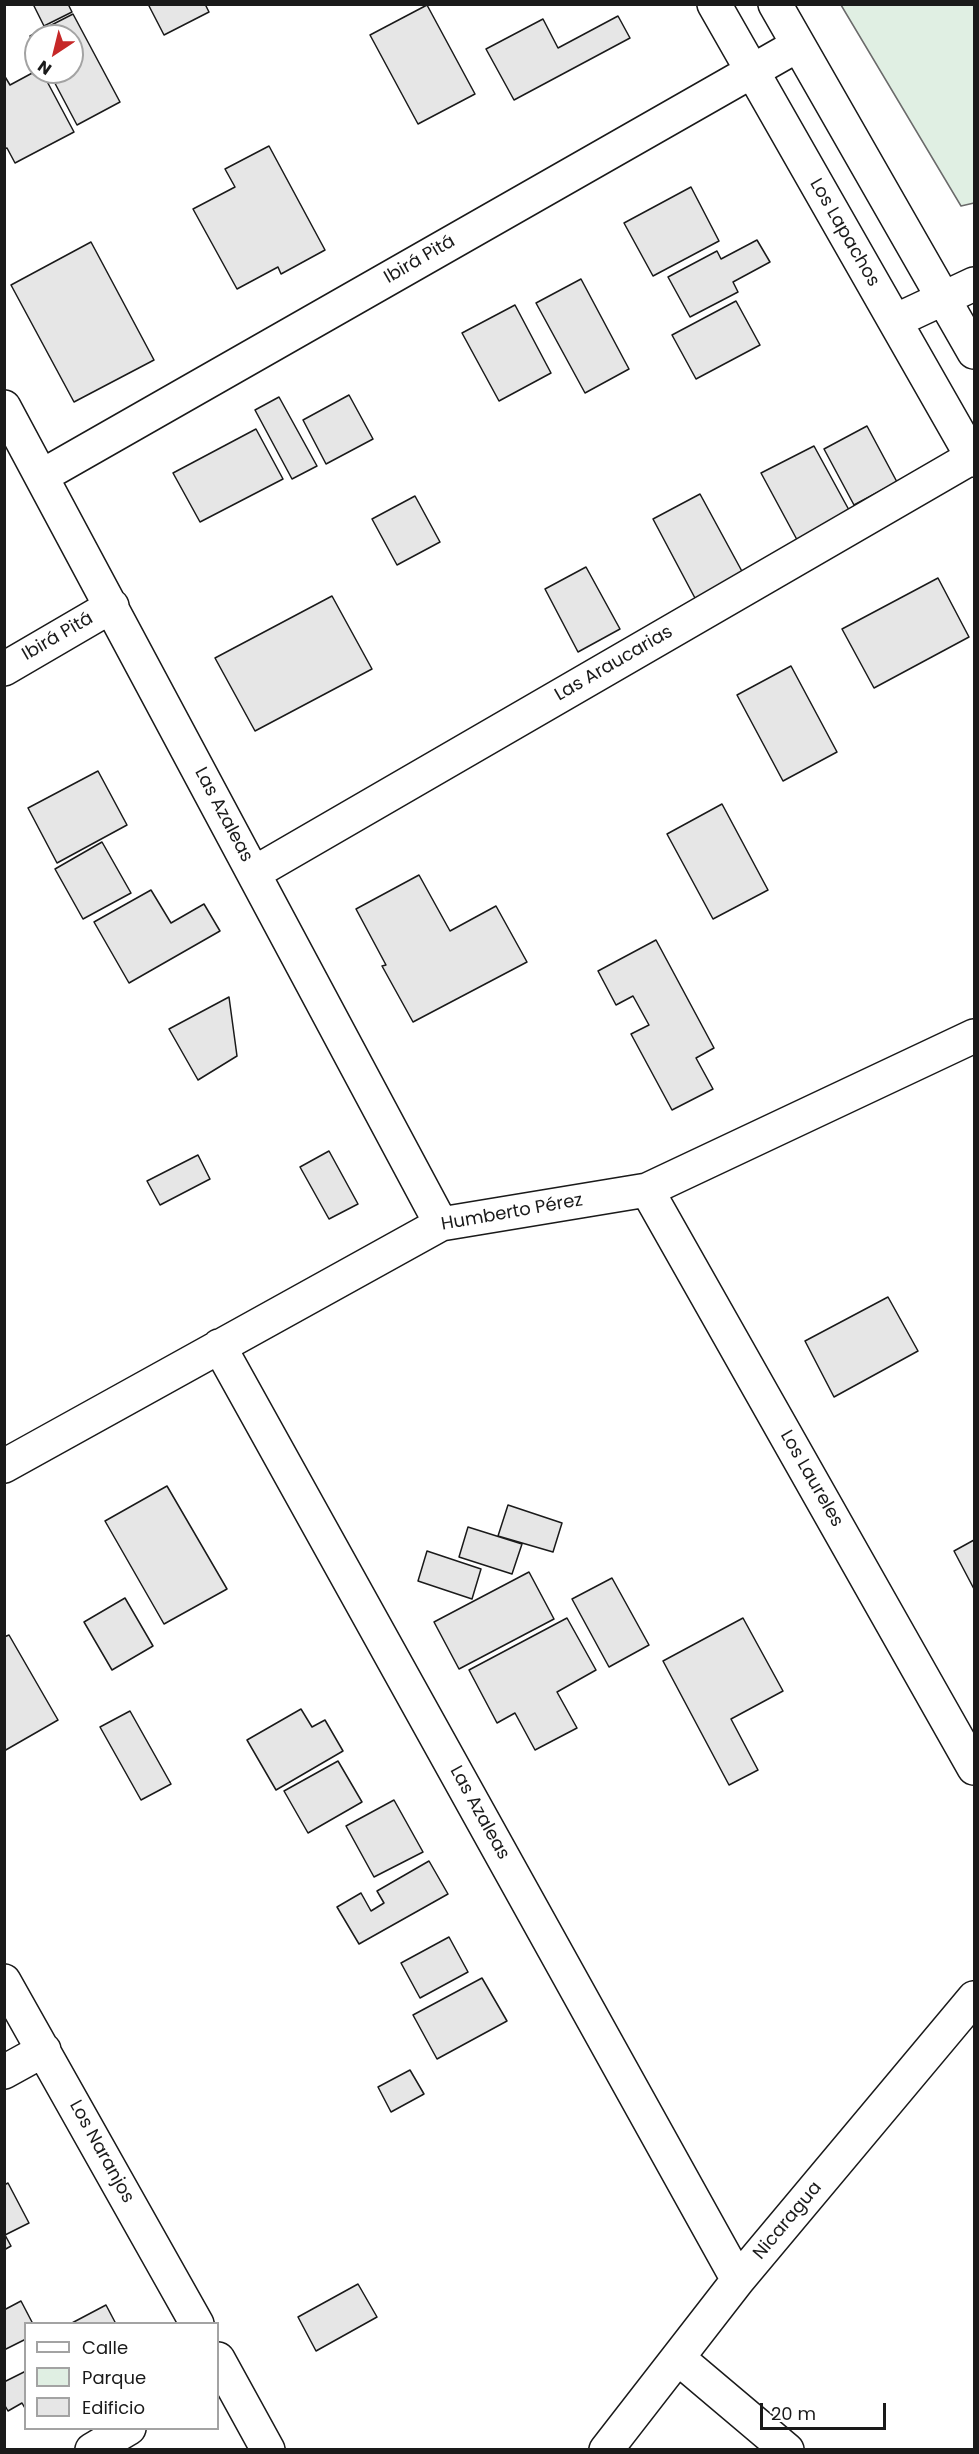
<!DOCTYPE html>
<html>
<head>
<meta charset="utf-8">
<style>
	body { margin:0 }
	#map { position:relative; width:979px; height:2454px; overflow:hidden; background:#fff; font-family:Poppins,sans-serif }
	canvas { display:block }
	.frame { position:absolute; inset:0; border:6px solid #1a1a1a; pointer-events:none }
	.legend { position:absolute; left:24px; top:2322px; width:195px; height:108px; box-sizing:border-box; background:#fff; border:2px solid #a3a3a3; margin:0; padding:8px 10px; list-style:none; font-size:18px; color:#1a1a1a }
	.legend li { display:flex; align-items:center; gap:12px; height:30px }
	.legend b { width:30px; border:2px solid #a3a3a3 }
	.north { position:absolute; left:24px; top:24px; width:60px; height:60px; box-sizing:border-box; background:#fff; border:2px solid #a3a3a3; border-radius:50%; rotate:215deg; font-size:16px; font-weight:700; line-height:24px; text-align:center; color:#1a1a1a }
	.north::after { content:''; display:block; margin:auto; width:21px; height:27px; background:#c62828; clip-path:polygon(50% 0,100% 100%,50% 72%,0 100%) }
	.scale { position:absolute; left:760px; top:2403px; width:126px; height:27px; box-sizing:border-box; border:3px solid #1a1a1a; border-top:0; padding-left:8px; font-size:18px; line-height:21px; white-space:nowrap; color:#1a1a1a; -webkit-text-stroke:4px #fff; paint-order:stroke }
</style>
</head>
<body>
<div id="map">
<canvas width="979" height="2454"></canvas>
<div class="frame"></div>
<ul class="legend">
<li><b style="height:8px;background:#fff"></b>Calle</li>
<li><b style="height:16px;background:#e0efe3"></b>Parque</li>
<li><b style="height:16px;background:#e6e6e6"></b>Edificio</li>
</ul>
<div class="north">N</div>
<div class="scale">20 m</div>
</div>
<script>
const c = document.querySelector('canvas').getContext('2d');
c.lineJoin = 'round';
function fillPath(path, color) {
  c.fillStyle = color;
  c.fill(path, 'evenodd');
}
function toPath(rows) {
  const path = new Path2D();
  for (const r of rows) {
    path.moveTo(r[0], r[1]);
    for (let i = 2; i < r.length; i += 2) path.lineTo(r[i], r[i + 1]);
  }
  return path;
}
function strokePath(path, color, width, dash) {
  c.strokeStyle = color;
  c.lineWidth = width;
  c.lineCap = dash ? 'butt' : 'round';
  c.setLineDash(dash || []);
  c.stroke(path);
}
function drawText(font, color, halo, rows, align = 'center') {
  c.font = font + ' Poppins,sans-serif';
  c.lineWidth = 4.5;
  c.setLineDash([]);
  c.textBaseline = 'middle';
  c.strokeStyle = halo;
  c.fillStyle = color;
  for (const [text, x, y, turn = 0] of rows) {
    c.save();
    c.translate(x, y);
    c.rotate((+turn || 0) * Math.PI / 180);
    c.textAlign = isNaN(turn) ? turn : align;
    if (halo) c.strokeText(text, 0, 0);
    c.fillText(text, 0, 0);
    c.restore();
  }
}
const green = toPath([
	[841,5,974,5,974,203,961,206,841,5]
]);
fillPath(green, '#e0efe3');
strokePath(green, '#6a6a6a', 1.5);
const building = toPath([
	[33,4,68,4,72,12,44,26,33,4],
	[148,4,205,4,209,12,164,35,148,4],
	[427,5,475,94,418,124,370,35,427,5],
	[73,14,120,102,77,125,49,72,72,72,72,36,36,36,36,48,30,36,73,14],
	[618,16,630,38,514,100,486,49,543,19,558,48,618,16],
	[36,71,42,72,74,132,15,163,7,148,4,149,4,75,10,85,36,71],
	[269,146,325,250,281,274,278,267,237,289,193,209,235,187,225,169,269,146],
	[691,187,719,241,653,276,624,223,691,187],
	[757,240,770,262,733,282,738,292,690,317,668,277,717,251,721,259,757,240],
	[91,242,154,360,74,402,11,285,91,242],
	[581,279,629,369,585,393,536,303,581,279],
	[736,301,760,345,696,379,672,335,736,301],
	[515,305,551,373,499,401,462,333,515,305],
	[349,395,373,439,326,464,303,420,349,395],
	[279,397,317,466,292,479,255,410,279,397],
	[867,426,897,482,854,505,824,449,867,426],
	[256,429,283,479,200,522,173,473,256,429],
	[814,446,855,521,802,549,761,473,814,446],
	[700,494,744,575,696,600,653,519,700,494],
	[415,496,440,542,397,565,372,519,415,496],
	[586,567,620,629,578,652,545,589,586,567],
	[938,578,969,637,874,688,842,629,938,578],
	[332,596,372,669,255,731,215,658,332,596],
	[791,666,837,752,783,781,737,695,791,666],
	[98,771,127,825,57,863,28,808,98,771],
	[722,804,768,890,713,919,667,834,722,804],
	[102,842,131,893,83,919,55,869,102,842],
	[419,875,450,931,496,906,527,962,413,1022,382,966,386,965,356,909,419,875],
	[151,890,171,923,204,904,220,931,129,983,94,922,151,890],
	[656,940,714,1048,696,1058,713,1089,672,1110,631,1034,649,1025,633,996,616,1005,598,971,656,940],
	[229,997,237,1056,198,1080,169,1029,229,997],
	[329,1151,358,1204,329,1219,300,1167,329,1151],
	[198,1155,210,1179,160,1205,147,1181,198,1155],
	[888,1297,918,1351,834,1397,805,1341,888,1297],
	[167,1486,227,1589,164,1624,105,1521,167,1486],
	[508,1505,562,1523,553,1552,498,1536,508,1505],
	[468,1527,522,1544,512,1574,459,1557,468,1527],
	[974,1540,974,1589,954,1551,974,1540],
	[427,1551,481,1569,472,1599,418,1581,427,1551],
	[529,1572,554,1619,459,1669,434,1622,529,1572],
	[612,1578,649,1645,609,1667,572,1599,612,1578],
	[125,1598,153,1646,112,1670,84,1622,125,1598],
	[567,1618,596,1670,557,1692,577,1728,535,1750,515,1713,497,1723,469,1670,567,1618],
	[743,1618,783,1691,731,1719,758,1770,729,1785,663,1661,743,1618],
	[9,1635,58,1720,4,1751,4,1637,9,1635],
	[301,1709,312,1727,325,1720,343,1751,276,1790,247,1740,301,1709],
	[130,1711,171,1784,141,1800,100,1727,130,1711],
	[338,1761,362,1802,308,1833,284,1791,338,1761],
	[394,1800,423,1852,374,1877,346,1826,394,1800],
	[429,1861,448,1894,359,1944,337,1907,361,1893,371,1911,384,1903,377,1891,429,1861],
	[449,1937,468,1972,420,1998,401,1963,449,1937],
	[482,1978,507,2021,437,2059,413,2015,482,1978],
	[410,2070,424,2094,391,2112,378,2087,410,2070],
	[8,2183,29,2223,5,2235,11,2246,4,2250,4,2185,8,2183],
	[358,2284,377,2317,316,2351,298,2317,358,2284],
	[21,2301,33,2324,26,2324,26,2339,4,2350,4,2310,21,2301],
	[106,2305,116,2324,70,2324,106,2305],
	[26,2371,26,2410,22,2403,8,2411,4,2404,4,2382,26,2371]
]);
fillPath(building, '#e6e6e6');
strokePath(building, '#1a1a1a', 1.5);
const minor = toPath([
	[714,4,974,460],
	[775,4,974,352],
	[895,321,974,284],
	[4,407,441,1224],
	[42,476,798,45],
	[4,669,112,606],
	[254,873,974,456],
	[647,1190,974,1768],
	[219,1346,738,2280],
	[4,1466,441,1224,647,1190,974,1036],
	[4,1981,197,2324],
	[4,2072,44,2050],
	[678,2358,787,2450],
	[218,2359,268,2450],
	[92,2450,129,2428],
	[606,2450,738,2280,974,1998]
]);
strokePath(minor, '#1a1a1a', 36);
strokePath(minor, '#fff', 33);
drawText('18px', '#1a1a1a', '#fff', [
	["Los Lapachos",844,233,60],
	["Ibirá Pitá",420,260,-30],
	["Ibirá Pitá",58,637,-30],
	["Las Araucarias",614,664,-30],
	["Las Azaleas",223,815,62],
	["Humberto Pérez",512,1213,-10],
	["Los Laureles",811,1479,60],
	["Las Azaleas",479,1813,61],
	["Los Naranjos",101,2152,61],
	["Nicaragua",788,2221,-50]
]);
</script>
</body>
</html>
